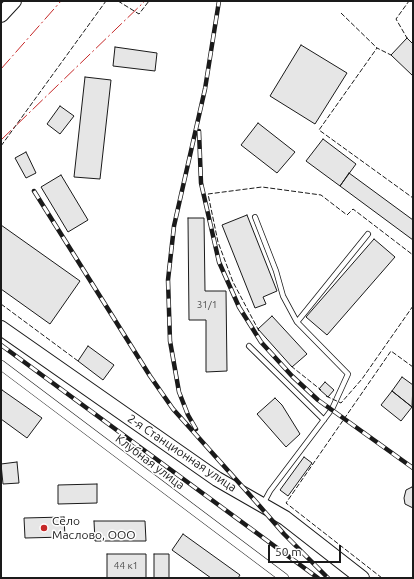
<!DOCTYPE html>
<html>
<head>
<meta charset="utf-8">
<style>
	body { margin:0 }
	#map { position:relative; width:414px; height:579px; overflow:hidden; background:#fff; font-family:Ubuntu,sans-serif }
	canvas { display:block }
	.frame { position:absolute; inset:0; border:2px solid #1a1a1a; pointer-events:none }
	.scale { position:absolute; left:268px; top:545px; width:73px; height:18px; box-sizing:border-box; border:2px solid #1a1a1a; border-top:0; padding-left:5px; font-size:12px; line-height:14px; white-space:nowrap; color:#1a1a1a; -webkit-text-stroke:3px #fff; paint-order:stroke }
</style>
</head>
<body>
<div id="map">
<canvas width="414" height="579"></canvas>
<div class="frame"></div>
<div class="scale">50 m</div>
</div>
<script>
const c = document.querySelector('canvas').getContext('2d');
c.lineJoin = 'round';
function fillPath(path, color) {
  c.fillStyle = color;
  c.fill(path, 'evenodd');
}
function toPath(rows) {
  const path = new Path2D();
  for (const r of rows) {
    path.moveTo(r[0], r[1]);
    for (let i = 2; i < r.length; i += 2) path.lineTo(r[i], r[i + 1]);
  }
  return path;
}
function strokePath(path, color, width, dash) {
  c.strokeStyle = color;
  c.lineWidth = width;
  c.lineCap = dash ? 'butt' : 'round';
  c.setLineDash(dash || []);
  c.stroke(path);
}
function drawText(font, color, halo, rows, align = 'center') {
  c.font = font + ' Ubuntu,sans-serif';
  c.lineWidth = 3;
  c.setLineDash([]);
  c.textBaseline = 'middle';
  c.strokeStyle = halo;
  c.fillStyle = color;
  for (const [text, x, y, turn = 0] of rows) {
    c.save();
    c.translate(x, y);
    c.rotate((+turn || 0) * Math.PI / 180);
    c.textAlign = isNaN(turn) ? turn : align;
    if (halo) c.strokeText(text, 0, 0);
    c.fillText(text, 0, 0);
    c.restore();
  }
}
const building = toPath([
	[407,38,413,44,413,76,391,55,407,38],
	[301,45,347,73,315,124,270,96,301,45],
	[115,47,157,53,155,71,113,66,115,47],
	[85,77,111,80,100,179,74,177,85,77],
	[60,106,74,116,60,134,47,124,60,106],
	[258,123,295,152,277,173,241,145,258,123],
	[323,139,356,164,340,186,306,161,323,139],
	[26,152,36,173,26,178,15,158,26,152],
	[349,173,413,220,413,240,340,186,349,173],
	[61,175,88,220,68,232,41,187,61,175],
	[247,215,277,291,263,297,266,304,255,308,222,225,247,215],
	[188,218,204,218,205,291,226,291,227,371,206,372,206,320,189,320,188,218],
	[1,225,80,281,50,324,1,289,1,225],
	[374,239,395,257,327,335,306,317,374,239],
	[272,316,307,354,292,367,258,329,272,316],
	[88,346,114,365,103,380,78,361,88,346],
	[402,377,413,385,412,407,392,391,402,377],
	[325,382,334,390,328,397,319,389,325,382],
	[2,390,42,418,27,438,1,419,1,391,2,390],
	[392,391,412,407,401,421,381,405,392,391],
	[275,398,282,405,300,434,286,447,257,414,275,398],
	[304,457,312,463,288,496,280,490,304,457],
	[17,462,19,483,3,484,1,464,17,462],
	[97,484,97,503,58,504,58,485,97,484],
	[412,487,413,487,413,508,405,504,404,498,406,490,412,487],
	[64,517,65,537,25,538,24,518,64,517],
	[94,521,145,521,146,541,95,541,94,521],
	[183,534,240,575,238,578,211,578,172,550,183,534],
	[107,554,146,554,146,578,107,578,107,554],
	[154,554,169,554,169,578,154,578,154,554]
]);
fillPath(building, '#e6e6e6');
strokePath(building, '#1a1a1a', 1);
const service = toPath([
	[255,217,276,271,283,296,297,322],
	[249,346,324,420],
	[263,504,270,491,332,409,348,374,297,322,368,234]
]);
const minor = toPath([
	[1,365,284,578]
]);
const primary = toPath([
	[1,15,14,1],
	[1,328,217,479,285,518,362,578]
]);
strokePath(service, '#1a1a1a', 6);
strokePath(minor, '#1a1a1a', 10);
strokePath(primary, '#1a1a1a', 16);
strokePath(service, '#fff', 4.5);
strokePath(minor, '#fff', 9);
strokePath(primary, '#fff', 14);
const rail = toPath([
	[199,131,201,183,219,262,239,307,261,342,292,376,318,400,413,468],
	[34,191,150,376,173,409,257,503,284,534,328,578],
	[1,345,318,578],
	[196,429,188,415,179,392,170,341,168,280,174,226,205,89,219,1]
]);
strokePath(rail, '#1a1a1a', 4.5);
strokePath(rail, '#fff', 3, [9]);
strokePath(toPath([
	[118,1,139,14,149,1],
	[328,1,328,2],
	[341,13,377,48],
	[406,39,407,38,396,19,409,1],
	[392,54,391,55,377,48,319,130,413,198],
	[1,146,106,1],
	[1,304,78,361],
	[259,331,233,282,218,242,208,194,262,187,321,195,347,215,353,209,413,255],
	[291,366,321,390],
	[326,396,341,403,362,379,413,306],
	[382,578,286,503,391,351,413,367]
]), '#1a1a1a', 1, [5, 2]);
strokePath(toPath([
	[1,69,61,1],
	[1,140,145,1]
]), '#c62828', 1, [14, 3, 2, 3]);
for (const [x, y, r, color] of [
	[44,528,4,"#c62828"]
]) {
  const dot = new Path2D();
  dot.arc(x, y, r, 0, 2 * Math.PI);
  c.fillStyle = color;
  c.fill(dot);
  strokePath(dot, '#fff', 1.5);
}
drawText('10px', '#4d4d4d', null, [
	["31/1",207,305],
	["44 к1",126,566]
]);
drawText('12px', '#1a1a1a', '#fff', [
	["2-я Станционная улица",182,453,34],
	["Клубная улица",150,462,37]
]);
drawText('12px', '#1a1a1a', '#fff', [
	["Село",52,521],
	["Маслово, ООО",52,535]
], 'left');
</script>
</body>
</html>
